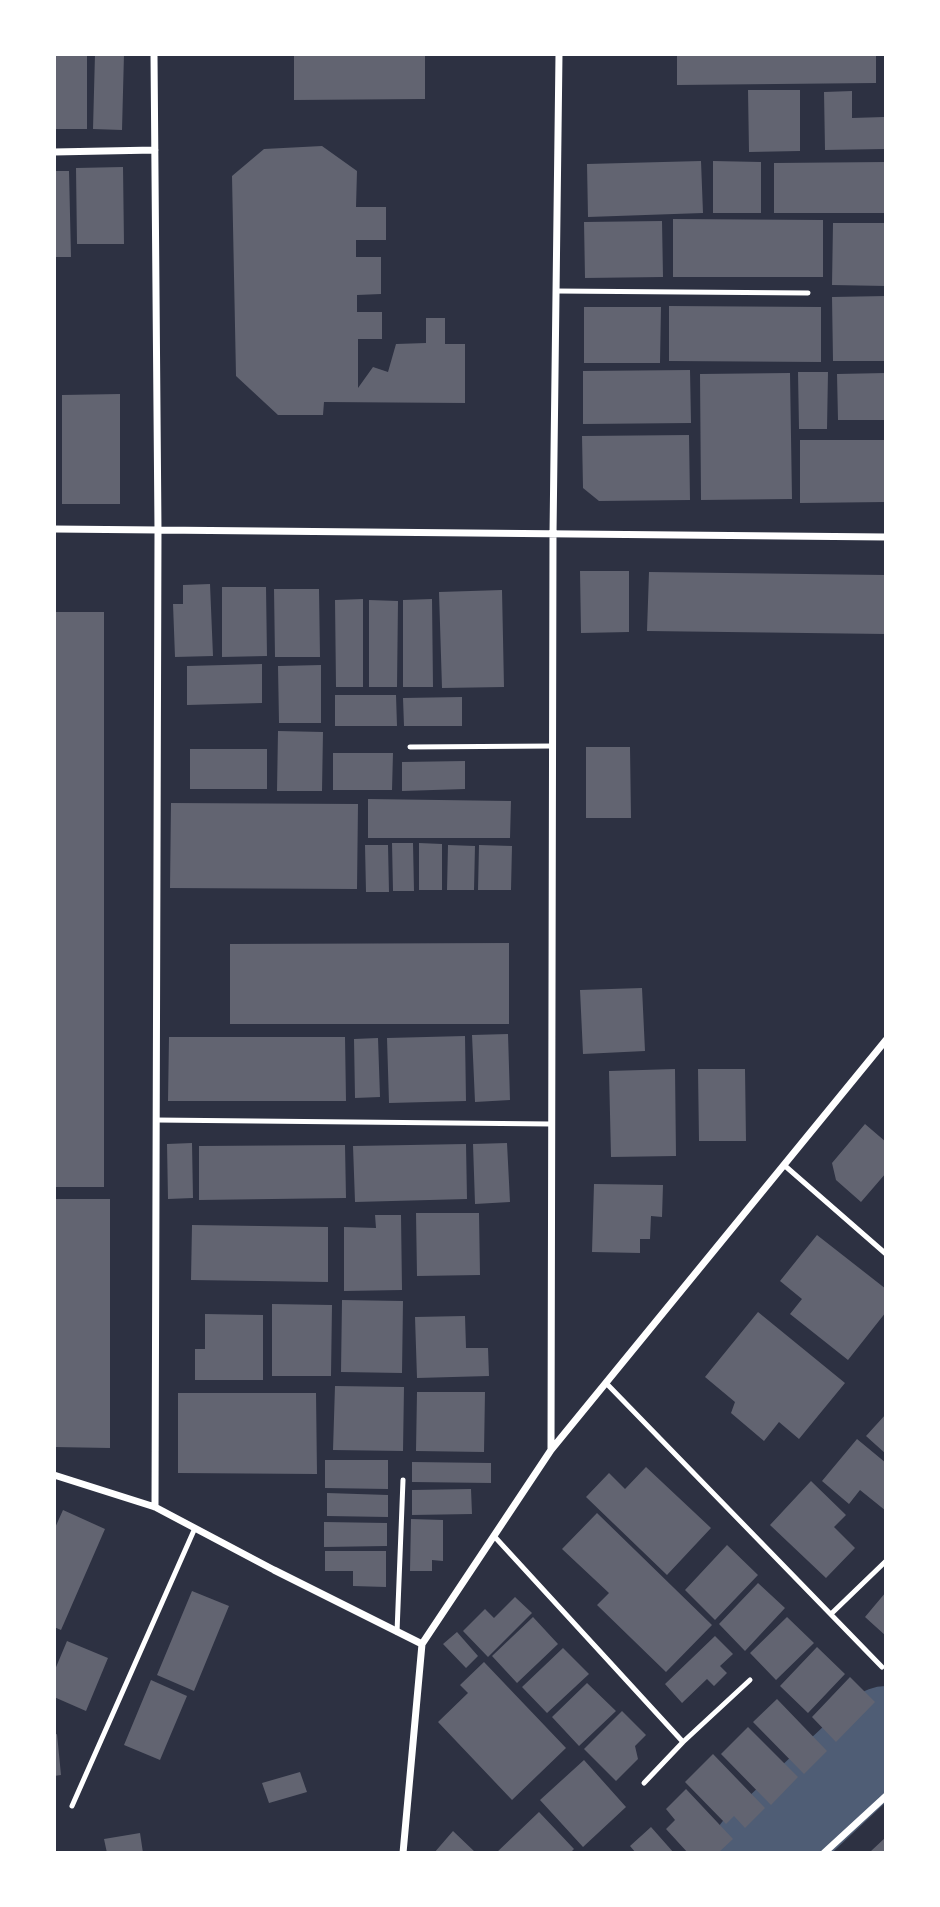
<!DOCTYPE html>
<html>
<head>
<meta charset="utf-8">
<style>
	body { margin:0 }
	#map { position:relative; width:940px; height:1907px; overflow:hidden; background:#2d3142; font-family:Roboto,sans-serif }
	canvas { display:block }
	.frame { position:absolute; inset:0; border:56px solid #fff; pointer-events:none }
</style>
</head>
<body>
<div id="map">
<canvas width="940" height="1907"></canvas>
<div class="frame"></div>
</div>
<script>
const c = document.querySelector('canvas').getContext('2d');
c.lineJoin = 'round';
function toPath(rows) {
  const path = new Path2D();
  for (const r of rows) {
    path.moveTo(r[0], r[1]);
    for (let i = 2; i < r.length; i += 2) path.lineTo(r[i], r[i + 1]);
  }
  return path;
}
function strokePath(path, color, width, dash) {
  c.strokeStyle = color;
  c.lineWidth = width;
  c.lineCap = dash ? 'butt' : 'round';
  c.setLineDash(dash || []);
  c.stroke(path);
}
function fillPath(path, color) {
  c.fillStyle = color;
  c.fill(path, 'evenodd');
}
strokePath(toPath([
	[760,1853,886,1735]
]), '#4f5d75', 98);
fillPath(toPath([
	[54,54,87,54,87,129,54,129],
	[95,54,124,54,122,130,93,129],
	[294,54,425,54,425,99,294,100],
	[677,54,876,54,876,83,677,85],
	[748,90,800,90,800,151,749,152],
	[852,91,852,118,884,117,884,149,825,150,824,92],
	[322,146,357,171,356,207,386,207,386,240,356,240,356,257,381,257,381,294,357,295,357,312,382,312,382,339,358,339,358,388,373,367,388,372,396,344,426,343,426,318,445,318,445,344,465,344,465,403,324,402,323,415,278,415,236,376,232,176,264,149],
	[701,161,703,213,588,217,587,164],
	[713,161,761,162,761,213,713,213],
	[886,162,886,213,774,213,774,163],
	[123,167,124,244,77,244,76,168],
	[54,171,69,171,71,257,54,257],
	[673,219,823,220,823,277,673,277],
	[662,221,663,277,585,278,584,222],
	[833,223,886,223,886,286,832,285],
	[886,296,886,361,833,361,832,297],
	[669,306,821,307,821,362,669,361],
	[584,307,661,307,660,363,584,363],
	[690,370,691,423,583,424,583,371],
	[798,372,828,372,827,429,799,429],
	[790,373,792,499,701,500,700,374],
	[886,373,886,420,838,420,837,374],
	[120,394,120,504,62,504,62,395],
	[689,435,690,500,599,501,583,488,582,436],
	[800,440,886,440,886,502,800,503],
	[580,571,629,571,629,632,581,633],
	[649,572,886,575,886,634,647,631],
	[210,584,213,656,175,657,173,604,183,604,183,585],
	[222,587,266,587,267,656,222,657],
	[274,589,319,589,320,657,275,657],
	[502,590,504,687,442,688,439,592],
	[363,599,363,687,336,687,335,600],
	[432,599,433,687,403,687,403,600],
	[369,600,398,601,397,687,369,687],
	[54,612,104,612,104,1187,54,1187],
	[262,664,262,703,187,705,187,666],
	[321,665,321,723,279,723,278,666],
	[335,695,396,695,397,726,335,726],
	[462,697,462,726,404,726,403,698],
	[278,731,323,732,322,791,277,791],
	[586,747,630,747,631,818,586,818],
	[190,749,267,749,267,789,190,789],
	[333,753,393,753,392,790,333,790],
	[465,761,465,789,402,791,402,762],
	[368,799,511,801,510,838,368,838],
	[171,803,358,804,357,889,170,888],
	[392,843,413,843,414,891,393,891],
	[419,843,442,844,442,890,419,890],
	[365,845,388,845,389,892,366,892],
	[448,845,475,846,474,890,447,890],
	[479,845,512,846,511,890,478,890],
	[509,943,509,1024,230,1024,230,944],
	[642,988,645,1051,583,1054,580,990],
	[508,1034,510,1100,475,1102,472,1035],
	[465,1036,466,1101,389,1103,387,1038],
	[169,1037,345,1037,346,1101,168,1101],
	[378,1038,380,1097,355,1098,354,1039],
	[675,1069,676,1156,611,1157,609,1071],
	[698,1069,745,1069,746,1141,699,1141],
	[865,1124,886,1142,886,1173,861,1202,836,1180,832,1163],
	[192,1143,193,1198,168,1199,167,1144],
	[507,1143,510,1202,475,1204,473,1144],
	[466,1144,467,1199,355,1202,353,1146],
	[345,1145,346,1198,199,1200,199,1146],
	[594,1184,663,1185,662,1217,651,1216,650,1239,640,1239,640,1253,592,1252],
	[54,1199,110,1199,110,1448,54,1447],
	[416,1213,479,1213,480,1275,417,1276],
	[375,1215,401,1215,402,1290,344,1291,344,1227,376,1228],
	[192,1225,328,1227,328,1282,191,1280],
	[817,1235,886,1289,886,1312,848,1360,790,1314,802,1299,780,1281],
	[342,1300,403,1301,402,1373,341,1372],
	[272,1304,332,1305,331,1376,272,1376],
	[758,1312,845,1383,799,1439,779,1422,764,1441,731,1413,735,1402,705,1377],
	[205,1314,263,1315,263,1380,195,1380,195,1349,205,1349],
	[465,1316,466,1348,488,1348,489,1376,417,1378,415,1317],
	[335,1386,404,1387,403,1451,333,1450],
	[417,1392,485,1392,484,1452,416,1451],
	[178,1393,316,1393,317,1474,178,1473],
	[886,1414,886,1454,866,1436],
	[857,1439,886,1463,886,1511,860,1490,849,1504,822,1481],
	[325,1460,388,1460,388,1489,325,1488],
	[412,1462,491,1463,491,1483,412,1482],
	[646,1467,711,1528,667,1575,586,1497,609,1473,625,1489],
	[811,1481,846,1515,834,1527,855,1548,826,1578,770,1525],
	[471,1489,472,1514,412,1515,412,1490],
	[327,1493,388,1495,388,1517,327,1516],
	[63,1510,105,1529,61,1630,54,1627,54,1530],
	[597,1513,712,1625,666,1672,597,1605,609,1593,562,1549],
	[411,1519,443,1520,443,1561,432,1560,432,1571,410,1571],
	[324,1522,387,1523,387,1546,324,1547],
	[727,1545,758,1575,715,1620,685,1590],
	[325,1551,386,1551,386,1587,353,1586,353,1571,325,1571],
	[758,1583,785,1608,745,1651,719,1624],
	[192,1591,229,1606,194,1691,157,1675],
	[886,1592,886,1636,865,1617],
	[515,1597,532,1613,488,1657,463,1631,485,1609,494,1618],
	[533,1617,558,1644,517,1683,492,1656],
	[787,1617,814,1643,776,1680,750,1653],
	[457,1632,478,1656,466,1668,443,1644],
	[715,1636,733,1654,720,1666,727,1673,714,1686,707,1679,682,1703,665,1684],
	[67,1641,108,1658,86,1711,54,1697,54,1672],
	[817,1647,845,1674,808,1713,780,1686],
	[563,1648,589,1674,547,1713,522,1687],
	[484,1662,566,1748,512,1800,438,1722,468,1693,460,1685],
	[850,1677,875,1702,836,1742,812,1717],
	[151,1680,187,1696,160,1760,124,1745],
	[587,1683,616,1711,579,1746,552,1717],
	[777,1699,827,1751,804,1774,753,1722],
	[622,1711,646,1735,635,1746,638,1759,616,1781,584,1749],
	[748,1727,798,1777,771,1805,721,1754],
	[57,1734,61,1775,54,1776,54,1735],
	[713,1754,765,1808,745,1828,734,1816,726,1824,685,1782],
	[584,1760,626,1807,583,1847,540,1800],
	[300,1772,307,1792,269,1803,262,1783],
	[686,1789,733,1839,718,1853,688,1853,666,1829,675,1820,666,1809],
	[539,1812,574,1849,570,1853,496,1853],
	[651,1827,674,1853,636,1853,630,1846],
	[453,1831,476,1853,434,1853],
	[140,1833,143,1853,107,1853,104,1839],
	[886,1837,886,1853,873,1853,871,1851]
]), '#626471');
strokePath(toPath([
	[556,291,808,293],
	[410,747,553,746],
	[156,1120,551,1124],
	[784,1165,886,1254],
	[606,1383,882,1667],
	[494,1536,683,1742],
	[831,1614,886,1561],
	[397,1632,403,1480],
	[644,1783,683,1742,750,1680],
	[72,1806,195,1528]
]), '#fff', 5);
strokePath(toPath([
	[154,54,158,530,155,1507],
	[54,152,155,150],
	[54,529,886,537],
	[551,1450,553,534,559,54],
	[54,1475,155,1507,274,1570,422,1644],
	[403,1853,422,1644,551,1450,886,1040],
	[824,1853,886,1796]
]), '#fff', 7);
</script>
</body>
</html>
